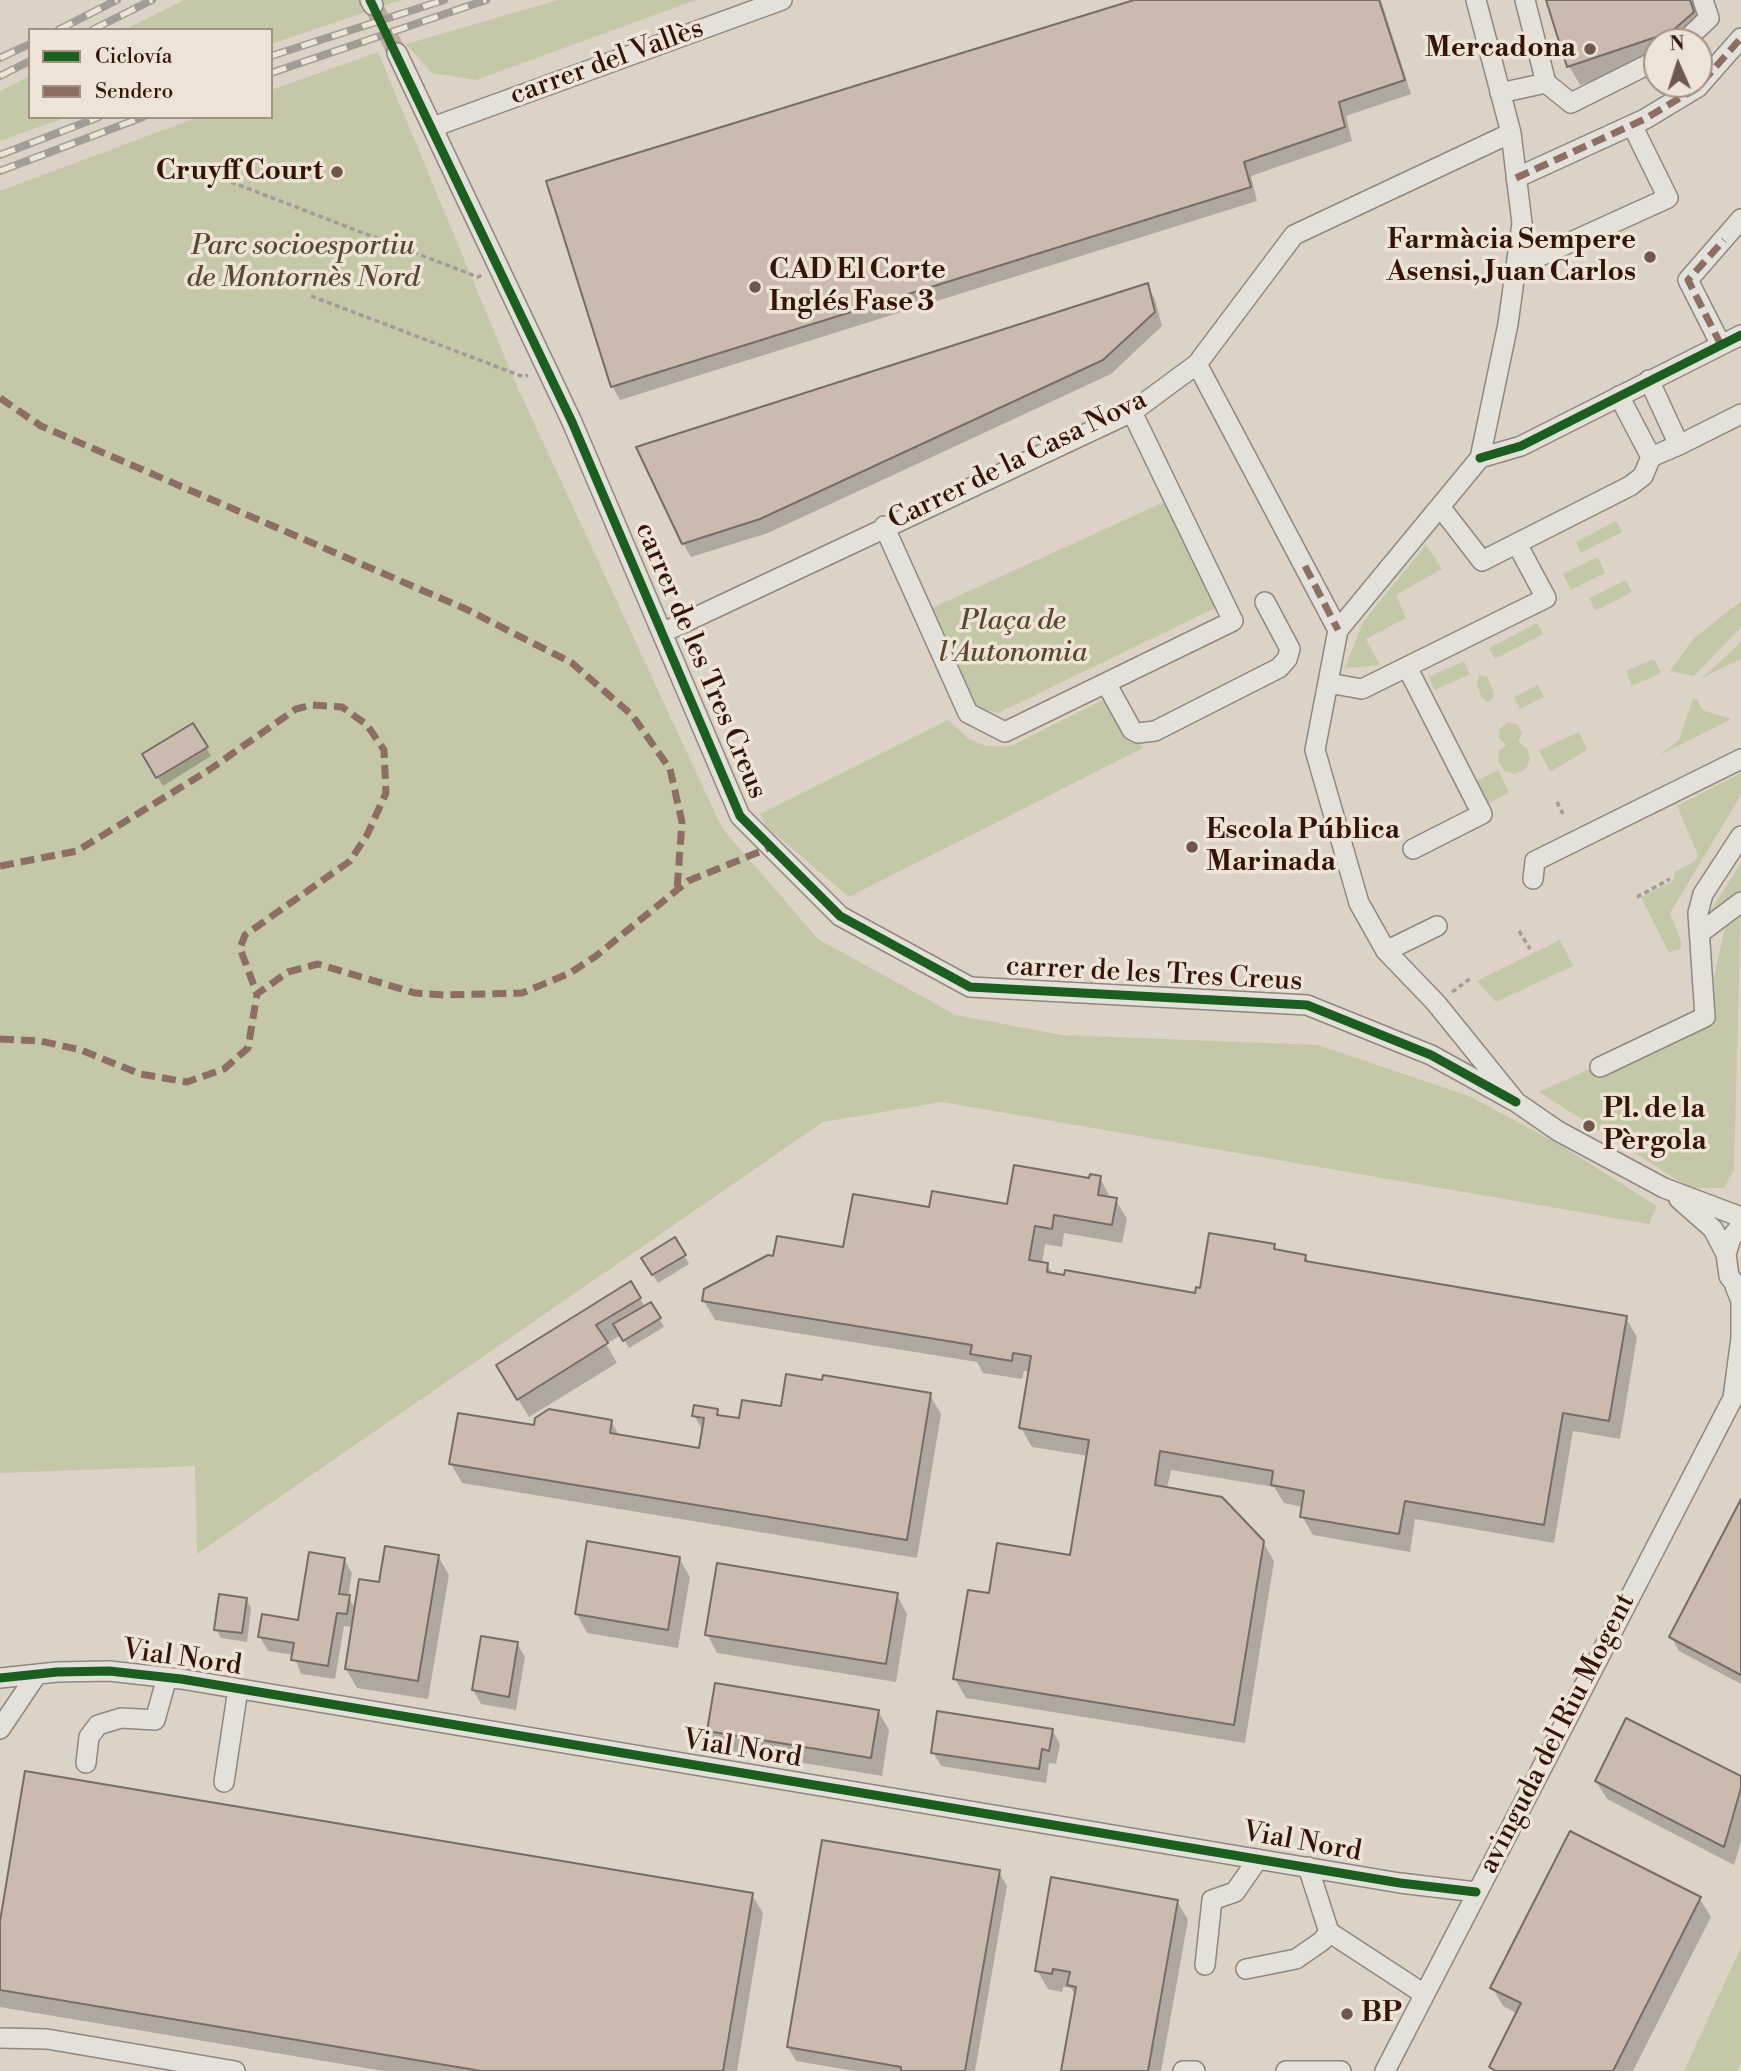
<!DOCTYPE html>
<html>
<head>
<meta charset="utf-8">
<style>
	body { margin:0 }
	#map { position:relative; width:1741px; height:2071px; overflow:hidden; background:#dcd3c6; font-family:"Libre Bodoni",serif }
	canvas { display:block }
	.legend { position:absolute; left:28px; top:28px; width:245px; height:91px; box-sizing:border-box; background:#ede4d5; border:2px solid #a39183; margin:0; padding:9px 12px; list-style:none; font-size:21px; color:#331409 }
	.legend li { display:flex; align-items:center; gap:14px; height:35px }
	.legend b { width:35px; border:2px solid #a39183 }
	.north { position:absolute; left:1643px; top:28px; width:70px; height:70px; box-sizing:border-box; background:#ede4d5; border:2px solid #a39183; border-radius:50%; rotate:357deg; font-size:19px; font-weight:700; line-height:28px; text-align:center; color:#331409 }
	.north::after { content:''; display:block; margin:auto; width:24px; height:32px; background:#6e574b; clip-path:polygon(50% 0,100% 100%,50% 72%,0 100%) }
</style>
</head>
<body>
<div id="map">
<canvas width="1741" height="2071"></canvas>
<ul class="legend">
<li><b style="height:9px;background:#1b5e20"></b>Ciclovía</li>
<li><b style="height:9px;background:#8d6e63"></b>Sendero</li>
</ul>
<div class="north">N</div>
</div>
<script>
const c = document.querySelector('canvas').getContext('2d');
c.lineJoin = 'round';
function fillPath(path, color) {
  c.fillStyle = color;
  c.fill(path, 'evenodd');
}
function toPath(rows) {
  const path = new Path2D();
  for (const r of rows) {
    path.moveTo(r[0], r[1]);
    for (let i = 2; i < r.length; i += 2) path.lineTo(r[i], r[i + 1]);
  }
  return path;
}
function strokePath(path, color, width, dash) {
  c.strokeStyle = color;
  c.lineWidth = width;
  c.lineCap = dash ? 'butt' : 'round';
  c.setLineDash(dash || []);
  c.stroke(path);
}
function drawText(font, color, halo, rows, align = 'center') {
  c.font = font + ' "Libre Bodoni",serif';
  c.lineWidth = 7;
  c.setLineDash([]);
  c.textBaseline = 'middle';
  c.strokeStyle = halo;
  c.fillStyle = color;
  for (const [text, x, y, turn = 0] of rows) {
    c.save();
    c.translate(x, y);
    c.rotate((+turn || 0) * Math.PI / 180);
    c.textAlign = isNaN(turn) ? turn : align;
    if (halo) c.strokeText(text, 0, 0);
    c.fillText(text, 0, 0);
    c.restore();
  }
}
fillPath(toPath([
	[184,0,401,0,271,44,271,30,124,30],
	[558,0,696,0,476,80,432,73,406,44],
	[378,52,516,384,722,828,818,939,956,1015,1062,1035,1318,1045,1469,1096,1562,1146,1657,1206,1649,1224,942,1102,823,1122,197,1554,195,1466,0,1473,0,191,198,117,271,117,271,90],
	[30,76,30,117,67,117,0,141,0,91],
	[1164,502,1215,608,998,713,978,708,932,608],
	[1616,521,1622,532,1581,553,1576,542],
	[1426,545,1442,569,1396,595,1406,618,1366,639,1380,665,1345,668,1363,622],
	[1598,557,1605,573,1571,590,1563,574],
	[1626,580,1632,592,1595,611,1589,598],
	[1741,601,1741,627,1694,676,1670,671,1693,639],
	[1537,623,1543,634,1495,659,1489,648],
	[1741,642,1741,659,1702,678],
	[1654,659,1661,673,1632,686,1626,671],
	[1464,661,1470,674,1435,690,1429,677],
	[1479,675,1487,677,1494,692,1493,699,1488,702,1482,698,1477,686],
	[1538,685,1544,697,1520,709,1514,697],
	[1113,695,1143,748,849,897,767,827,760,814,948,720,969,739,986,746,1011,746],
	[1693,699,1697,699,1702,710,1731,719,1660,755,1679,740],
	[1508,722,1518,725,1522,733,1518,742,1527,748,1530,759,1526,769,1515,774,1505,771,1498,762,1499,751,1506,745,1499,738,1500,728],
	[1579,732,1587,750,1550,772,1539,750],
	[1498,770,1509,793,1487,804,1476,781],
	[1741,773,1741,795,1670,913,1682,944,1680,949,1669,953,1641,897,1673,881,1675,872,1695,861,1698,855,1677,806],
	[1741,863,1741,894,1714,915,1710,911],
	[1741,906,1734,1170,1724,1188,1690,1188,1539,1092,1705,1017,1724,932,1731,914],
	[1560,940,1573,966,1496,1002,1477,981],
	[1741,1947,1741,2063,1737,2071,1684,2071]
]), '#c5c7a9');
fillPath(toPath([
	[1140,0,1381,0,1411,94,1346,116,1352,141,1251,176,1257,201,620,400,612,386],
	[1548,0,1694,0,1704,32,1691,42,1657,42,1657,59,1580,85,1569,66],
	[1147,285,1155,299,1162,326,1111,374,768,533,691,557,683,543],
	[192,725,211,756,163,786,144,755],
	[1100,1178,1111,1199,1116,1200,1127,1219,1122,1243,1064,1233,1062,1247,1045,1244,1042,1264,1047,1265,1053,1275,1196,1295,1273,1246,1277,1251,1305,1256,1310,1264,1626,1318,1637,1337,1620,1439,1573,1431,1554,1543,1415,1519,1410,1552,1313,1535,1302,1516,1303,1507,1284,1503,1274,1487,1171,1470,1167,1489,1263,1542,1274,1561,1245,1743,966,1698,955,1679,990,1595,1071,1557,1088,1456,1032,1447,1021,1428,1030,1372,1024,1371,1022,1379,983,1373,977,1362,715,1320,704,1301,845,1249,931,1209,1009,1206],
	[675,1240,689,1264,658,1283,643,1259],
	[631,1284,645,1307,651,1304,664,1327,629,1348,621,1335,606,1344,617,1363,529,1417,509,1384],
	[930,1395,941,1414,917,1558,462,1483,451,1464,535,1427,611,1421,620,1437,700,1450,703,1431,694,1415,717,1411,721,1417,740,1420,782,1408],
	[1741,1503,1741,1684,1679,1651,1671,1637],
	[438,1556,449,1575,428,1699,357,1688,346,1669,353,1627,344,1626,335,1679,301,1674,294,1655,268,1651,260,1637,300,1622,344,1559,352,1573,348,1597,356,1609,380,1584],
	[679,1558,690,1577,678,1648,587,1633,577,1614],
	[897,1595,907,1614,896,1682,717,1653,707,1634],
	[246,1599,251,1608,247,1642,221,1638,216,1629],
	[517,1643,525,1657,516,1710,481,1704,473,1690],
	[878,1711,889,1730,882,1776,719,1749,708,1730],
	[1052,1730,1060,1744,1056,1764,1049,1763,1046,1783,941,1766,933,1752],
	[1741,1778,1741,1842,1734,1865,1607,1799,1596,1781],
	[999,1872,1007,1886,975,2071,855,2071,796,2061,788,2047],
	[752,1895,763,1913,737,2071,384,2071,0,2007,0,1932],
	[1700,1899,1711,1917,1633,2071,1493,2071,1491,2067,1518,2014,1503,2006,1492,1987],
	[1177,1901,1188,1920,1161,2071,1063,2071,1076,1997,1071,1988,1063,1987,1062,1992,1048,1989,1037,1970]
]), '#0003');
const building = toPath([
	[1134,0,1379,0,1405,80,1339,102,1345,127,1244,162,1251,187,611,387,546,181,1134,0],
	[1546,0,1690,0,1694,12,1671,32,1567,67,1546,0],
	[1148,283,1155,312,1103,360,760,519,682,544,636,447,1148,283],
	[193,723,208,747,156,778,142,754,193,723],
	[1014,1165,1089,1178,1090,1174,1101,1176,1098,1195,1117,1198,1112,1225,1054,1215,1052,1229,1035,1226,1029,1260,1048,1263,1047,1272,1064,1275,1065,1270,1195,1293,1196,1287,1200,1288,1209,1233,1275,1244,1274,1249,1306,1255,1305,1261,1627,1316,1609,1421,1563,1413,1544,1525,1405,1501,1399,1534,1300,1517,1304,1491,1271,1485,1273,1471,1160,1451,1155,1485,1222,1497,1264,1541,1234,1725,953,1679,968,1590,989,1593,997,1543,1070,1555,1089,1440,1019,1428,1031,1356,1013,1353,1012,1361,970,1354,972,1345,702,1301,704,1289,768,1255,773,1256,777,1236,843,1247,853,1194,929,1207,932,1191,1007,1204,1014,1165],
	[675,1237,686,1255,652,1275,641,1258,675,1237],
	[631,1281,641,1298,596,1325,608,1343,517,1400,496,1365,631,1281],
	[651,1302,661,1318,623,1341,613,1324,651,1302],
	[786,1374,822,1380,823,1375,931,1393,907,1540,449,1464,458,1413,534,1425,535,1418,549,1409,612,1420,610,1433,699,1448,704,1418,692,1416,694,1405,718,1409,717,1415,739,1418,742,1400,781,1406,786,1374],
	[1741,1499,1741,1675,1669,1637,1741,1499],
	[587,1541,680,1557,668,1630,575,1614,587,1541],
	[385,1546,439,1555,418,1681,345,1669,359,1579,379,1582,385,1546],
	[309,1552,345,1558,339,1594,350,1595,347,1614,337,1613,328,1666,291,1660,294,1643,258,1637,262,1614,298,1620,309,1552],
	[717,1563,898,1593,886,1664,705,1635,717,1563],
	[219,1594,247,1598,242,1633,214,1630,219,1594],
	[481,1636,518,1642,509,1697,472,1690,481,1636],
	[715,1683,879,1710,871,1758,707,1731,715,1683],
	[937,1711,1053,1729,1049,1751,1042,1749,1039,1769,931,1753,937,1711],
	[1626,1718,1741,1776,1741,1788,1724,1847,1595,1781,1626,1718],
	[25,1771,753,1893,723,2071,481,2071,0,1990,0,1921,25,1771],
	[1570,1831,1701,1897,1613,2071,1496,2071,1489,2067,1521,2003,1490,1988,1570,1831],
	[822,1840,1000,1870,965,2071,901,2071,901,2067,787,2047,822,1840],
	[1051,1877,1178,1900,1148,2071,1061,2071,1076,1987,1067,1985,1070,1972,1053,1969,1052,1974,1035,1971,1051,1877]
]);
fillPath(building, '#cbbbaf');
strokePath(building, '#776d66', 2);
strokePath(toPath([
	[373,5,397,53]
]), '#baada0', 19, [19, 10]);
const minor = toPath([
	[370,0,373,5],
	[1476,0,1511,133,1522,223,1508,324,1480,458],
	[1525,0,1546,83,1571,103,1657,60],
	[1684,42,1709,18,1703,0],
	[397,53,572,422,740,816,840,916,970,987,1307,1005,1431,1055,1516,1102],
	[1500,93,1546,83],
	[433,127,782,0],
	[1516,178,1645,119,1698,87,1741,38],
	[1516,267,1668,198,1632,125],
	[1741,335,1521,446,1480,458,1338,630,1315,750,1359,903,1386,951,1436,1003,1516,1102,1558,1131,1664,1188,1741,1217],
	[1721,345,1688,280,1741,219],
	[1197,364,1338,630],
	[1619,396,1651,457,1679,445,1649,380],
	[1679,445,1741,414],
	[1441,508,1482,561,1630,486,1643,476,1651,457],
	[884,526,968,713,1005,732,1233,621,1132,412],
	[662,633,1132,412,1197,364,1294,235,1511,133],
	[1407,667,1482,814,1413,849],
	[1106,683,1132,730,1138,733,1155,731,1279,668,1287,659,1290,649,1265,602],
	[1328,683,1362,689,1546,598,1517,544],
	[1533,879,1535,861,1741,759],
	[1700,933,1741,902],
	[1386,951,1437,926],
	[1600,1067,1705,1017,1698,913,1703,894,1741,836],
	[1679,1199,1713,1229,1726,1254],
	[1741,1225,1731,1238,1726,1254,1729,1276,1741,1292],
	[1733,1398,1741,1338,1741,1301,1735,1286],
	[0,1678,57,1672,109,1671,181,1679,1400,1883,1476,1892],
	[0,1729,37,1674],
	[86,1763,89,1737,98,1725,121,1718,155,1720,167,1677],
	[224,1782,238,1689],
	[1329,1932,1424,1994],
	[1205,1965,1212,1900,1235,1892,1258,1859],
	[1246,1969,1296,1959,1322,1941,1329,1932,1308,1867],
	[0,2038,47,2039,235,2071],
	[1183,2071,1195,2071],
	[1286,2071,1341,2071],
	[1385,2071,1733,1398,1741,1388]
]);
strokePath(minor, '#90877e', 22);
strokePath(toPath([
	[223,179,478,277,482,275],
	[311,296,524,377,528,375],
	[1557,802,1564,816],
	[1637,897,1670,879],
	[1519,931,1530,949],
	[1452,992,1471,978]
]), '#a39c96', 3.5, [5, 3.5]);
strokePath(minor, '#e4e0da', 19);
const rail = toPath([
	[58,30,117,0],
	[92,30,152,0],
	[271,56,444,0],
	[0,58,30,44],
	[271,73,486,0],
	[0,76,30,61],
	[0,155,99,117],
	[0,171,143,117]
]);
strokePath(rail, '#a39c96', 8);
strokePath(rail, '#ede4d5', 5, [16]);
strokePath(toPath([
	[1516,178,1645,119,1698,87,1741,38],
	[1721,345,1688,280,1724,240],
	[0,398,41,426,468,610,572,663,632,715,670,769,682,822,677,890],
	[1305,566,1338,630],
	[0,866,77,851,209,770,296,709,312,705,342,707,367,725,384,750,386,793,367,835,350,861,245,935,240,948,257,994],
	[0,1039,40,1041,81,1050,140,1074,187,1082,224,1069,248,1048,257,994,288,972,318,964,415,993,444,995,522,993,570,973,596,956,688,881,771,847]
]), '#8d6e63', 7, [14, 7]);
strokePath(toPath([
	[370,0,572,422,740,816,840,916,970,987,1307,1005,1431,1055,1516,1102],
	[1480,458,1521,446,1741,335],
	[0,1678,57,1672,109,1671,181,1679,1400,1883,1476,1892]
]), '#1b5e20', 9);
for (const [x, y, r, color] of [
	[1590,49,7,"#6e574b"],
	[337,172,7,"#6e574b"],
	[1650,257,7,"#6e574b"],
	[755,287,7,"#6e574b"],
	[1192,847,7,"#6e574b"],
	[1589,1126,7,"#6e574b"],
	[1347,2014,7,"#6e574b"]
]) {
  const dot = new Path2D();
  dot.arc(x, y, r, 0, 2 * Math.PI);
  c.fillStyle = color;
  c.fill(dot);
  strokePath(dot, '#ede4d5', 2.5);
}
drawText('bold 28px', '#331409', '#ede4d5', [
	["Mercadona",1576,49,"right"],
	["Cruyff Court",323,172,"right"],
	["Farmàcia Sempere",1636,241,"right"],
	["Asensi, Juan Carlos",1636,273,"right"],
	["CAD El Corte",769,271],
	["Inglés Fase 3",769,303],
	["Escola Pública",1206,831],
	["Marinada",1206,863],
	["Pl. de la",1603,1110],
	["Pèrgola",1603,1142],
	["BP",1361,2014]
], 'left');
drawText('28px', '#331409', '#ede4d5', [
	["carrer del Vallès",607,63,-20],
	["Carrer de la Casa Nova",1018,461,-26],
	["carrer de les Tres Creus",700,661,67],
	["carrer de les Tres Creus",1154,975,3],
	["Vial Nord",182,1659,8],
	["avinguda del Riu Mogent",1558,1734,-63],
	["Vial Nord",742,1750,9],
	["Vial Nord",1302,1843,10]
]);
drawText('italic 28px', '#594732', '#ede4d5', [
	["Parc socioesportiu",303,247],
	["de Montornès Nord",303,279],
	["Plaça de",1013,622],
	["l'Autonomia",1013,654]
]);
</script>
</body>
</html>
